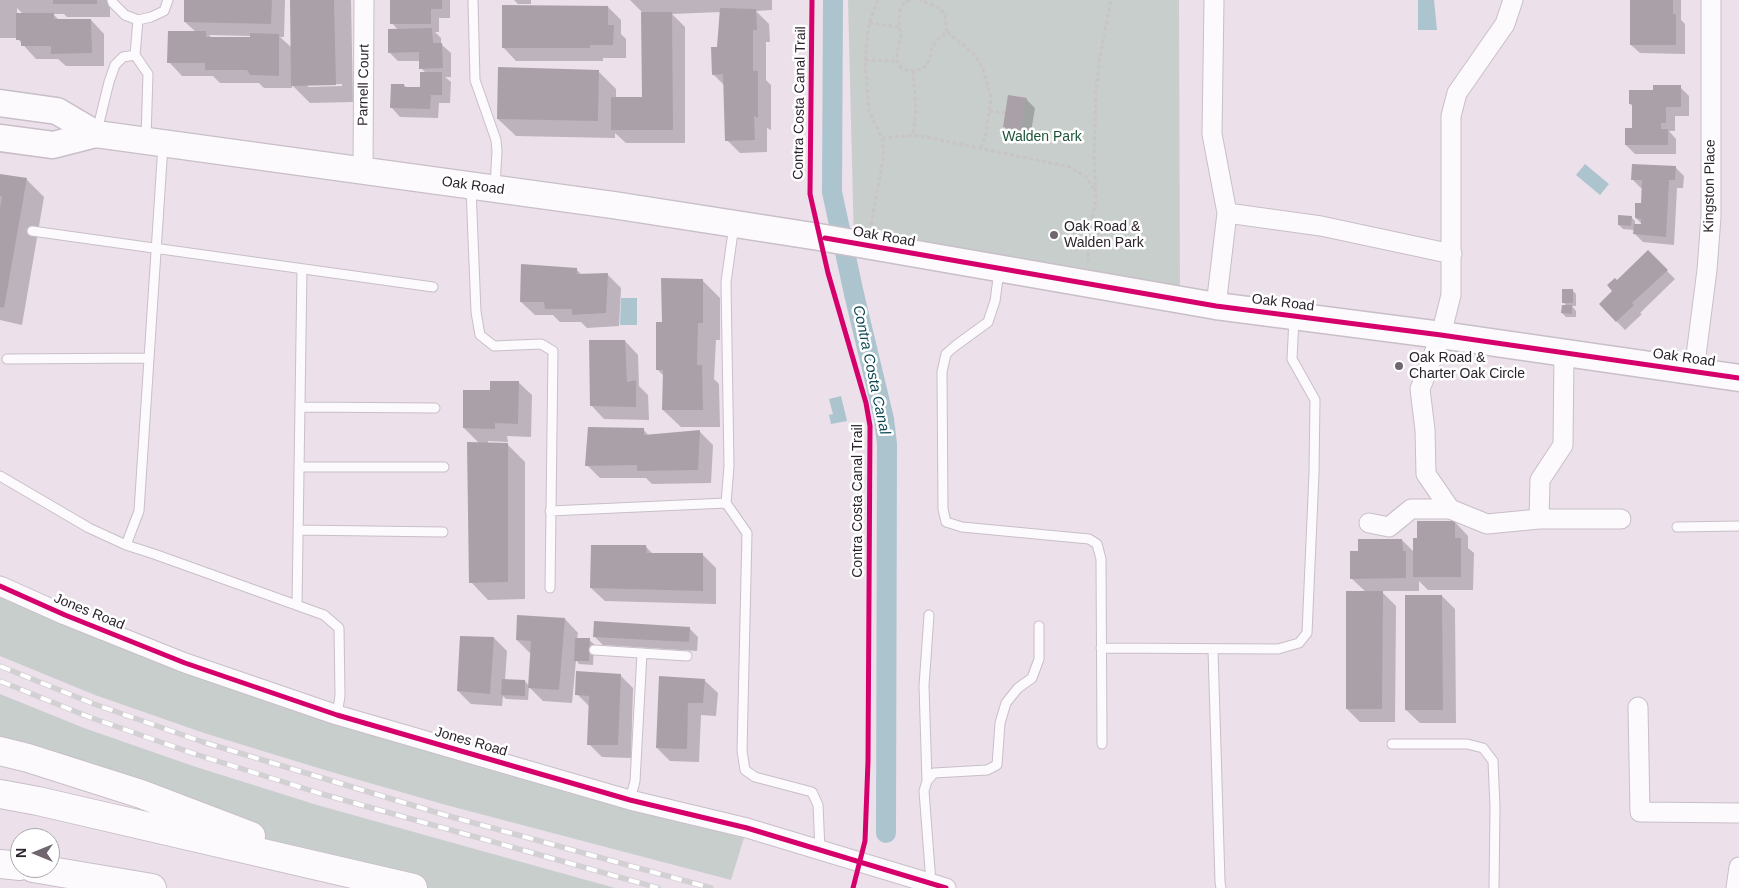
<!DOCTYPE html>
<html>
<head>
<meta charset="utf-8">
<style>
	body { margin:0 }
	#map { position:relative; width:1739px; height:888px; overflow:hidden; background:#ece0eb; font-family:Helvetica,sans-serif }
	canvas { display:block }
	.north { position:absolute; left:10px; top:828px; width:50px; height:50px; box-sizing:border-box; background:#fff; border:1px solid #aba7ab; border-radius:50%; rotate:270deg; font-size:14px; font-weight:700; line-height:20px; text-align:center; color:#2c242c }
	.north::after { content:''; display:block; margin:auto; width:18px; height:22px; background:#6f666f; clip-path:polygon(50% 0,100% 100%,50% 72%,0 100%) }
</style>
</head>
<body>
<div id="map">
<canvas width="1739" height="888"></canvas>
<div class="north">N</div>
</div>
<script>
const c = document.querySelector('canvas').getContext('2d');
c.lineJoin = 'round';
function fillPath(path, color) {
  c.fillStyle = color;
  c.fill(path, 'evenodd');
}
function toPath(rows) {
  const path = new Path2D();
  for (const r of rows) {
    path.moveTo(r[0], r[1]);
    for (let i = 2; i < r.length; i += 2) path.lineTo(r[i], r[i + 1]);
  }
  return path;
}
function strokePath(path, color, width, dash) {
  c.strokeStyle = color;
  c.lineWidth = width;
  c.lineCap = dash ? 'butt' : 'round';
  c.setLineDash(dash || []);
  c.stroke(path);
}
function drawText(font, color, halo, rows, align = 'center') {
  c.font = font + ' Helvetica,sans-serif';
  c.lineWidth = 5;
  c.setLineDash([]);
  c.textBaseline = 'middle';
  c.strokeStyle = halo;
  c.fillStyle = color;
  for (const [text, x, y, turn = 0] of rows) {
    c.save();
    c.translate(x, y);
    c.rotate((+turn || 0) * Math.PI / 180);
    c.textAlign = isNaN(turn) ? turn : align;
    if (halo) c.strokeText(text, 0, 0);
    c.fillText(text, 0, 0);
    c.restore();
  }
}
fillPath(toPath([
	[848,0,1179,0,1180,300,854,243],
	[0,587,185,663,747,828,731,880,446,805,328,771,204,733,95,695,0,656],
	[0,694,84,728,193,766,317,805,615,888,413,888,346,872,0,750]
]), '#c8cecc');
fillPath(toPath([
	[1418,0,1434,0,1437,30,1418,30],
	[1585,164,1609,184,1600,195,1576,175],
	[621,298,637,298,637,325,620,325],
	[841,396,847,421,831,424,829,415,833,414,829,399]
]), '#acc4ce');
fillPath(toPath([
	[0,0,110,0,110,17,67,17,64,14,53,14,59,20,91,20,104,34,104,66,66,66,58,59,36,59,17,38,0,38],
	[17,8,24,15,17,15],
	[185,0,285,0,284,37,280,37,292,48,291,0,351,0,353,102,310,103,292,85,292,88,264,88,259,83,220,83,213,76,182,76,169,62,196,32,185,22],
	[209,35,252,36,252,39,212,38],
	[342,84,342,86,308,87,308,85],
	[392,0,450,0,450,18,439,18,439,32,435,32,441,38,441,44,451,53,451,77,445,77,451,82,450,103,439,103,438,118,400,117,392,108,404,85,407,88,421,89,426,73,421,68,421,61,398,61,389,52,398,30,392,23],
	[514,0,531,0,531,4,518,4],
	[630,0,772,0,772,10,756,11,769,24,770,42,766,42,766,80,771,85,771,130,767,128,767,152,740,153,727,140,725,86,713,74,718,48,721,12,672,14,685,27,685,143,626,143,615,133,615,138,516,136,498,119,598,71,616,89,616,98,643,98,643,13],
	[1631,0,1681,0,1681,20,1685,24,1685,54,1640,53,1631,45],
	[608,7,621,20,621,34,626,39,626,58,603,58,603,61,516,61,503,47],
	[1680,87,1689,96,1689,116,1675,116,1675,131,1669,131,1676,139,1676,154,1635,154,1626,145,1634,129,1634,107,1630,104,1654,91],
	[1026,99,1035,108,1030,138,1013,135,1004,126],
	[1675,167,1684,176,1683,188,1677,188,1674,245,1643,242,1634,233,1635,230,1623,229,1619,225,1631,217,1635,221,1635,225,1643,225,1636,218,1642,205,1643,188,1641,188,1632,179],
	[0,176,26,179,44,197,22,325,0,320],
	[1648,252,1675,279,1640,313,1642,314,1625,330,1600,304,1614,291,1617,282],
	[576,269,582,275,607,274,621,288,619,326,587,328,581,322,560,322,553,315,535,315,521,302],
	[702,280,720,298,720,340,716,340,714,379,719,384,720,427,681,427,663,410,664,376,657,369],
	[1572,290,1576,294,1576,306,1572,306,1576,311,1576,317,1566,317,1562,313,1567,306,1563,302],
	[625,341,638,355,639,386,648,395,649,420,604,419,591,405],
	[518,382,532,395,531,437,507,436,508,442,488,441,488,444,507,444,525,462,525,599,488,600,471,582,480,444,464,428,491,392],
	[643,429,649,436,700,432,713,445,711,483,652,484,646,478,600,478,587,465],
	[1455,522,1468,536,1468,548,1474,553,1473,590,1428,590,1419,581,1419,591,1381,591,1396,606,1395,722,1360,722,1347,709,1366,592,1351,578,1359,552,1402,540,1415,553],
	[646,547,653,554,702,554,716,568,716,604,605,601,591,588],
	[1442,596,1455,609,1456,723,1420,723,1406,710],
	[565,619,578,633,577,639,589,640,594,644,593,665,579,664,576,660,572,703,543,701,529,687,528,700,506,699,503,696,502,706,471,704,458,691,494,638,507,651,505,680,525,681,529,686,531,654,517,640],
	[689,628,698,637,697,651,603,645,594,636],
	[620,675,633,688,631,758,602,757,589,744,590,707,577,694],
	[660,677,704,680,718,693,716,716,701,715,699,762,670,761,657,748]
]), '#0003');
strokePath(toPath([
	[833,0,832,192,854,294,884,419,887,444,886,833]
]), '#acc4ce', 20);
fillPath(toPath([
	[53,0,97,0,97,4,53,4],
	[184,0,272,0,271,24,184,22],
	[290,0,334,0,336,85,291,86],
	[390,0,442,0,442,9,431,9,431,24,390,24],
	[1630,0,1673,0,1673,14,1676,14,1676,45,1630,45],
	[502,5,608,6,608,25,614,25,613,45,590,45,590,48,502,48],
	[720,8,756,9,757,30,753,30,753,71,758,71,758,118,754,116,755,140,725,141,723,74,712,75,711,47,717,47],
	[641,12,672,12,673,130,611,130,611,97,642,97],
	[16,13,54,13,54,19,91,19,92,53,51,54,51,46,21,46,21,40,16,40],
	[432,28,433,43,442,43,443,68,419,69,419,52,388,53,388,29],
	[168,31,206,31,206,37,250,37,250,33,279,34,279,76,250,75,247,70,205,70,205,63,167,63],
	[498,67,599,70,598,121,497,119],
	[420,72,442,72,442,95,431,95,430,109,390,108,391,84,404,84,404,87,420,87],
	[1653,85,1681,85,1681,107,1666,107,1666,123,1661,123,1661,129,1668,129,1668,145,1625,145,1625,128,1632,128,1632,104,1629,104,1629,90,1653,90],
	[1008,95,1027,98,1021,130,1003,127],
	[1632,164,1676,166,1675,180,1669,180,1666,237,1633,234,1634,224,1641,224,1641,219,1635,218,1635,203,1641,203,1642,180,1631,180],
	[0,174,27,178,4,308,0,307,0,208,2,196,0,196],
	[1618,215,1632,216,1631,226,1618,225],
	[1648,250,1668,270,1632,303,1634,305,1616,322,1599,304,1612,291,1607,285,1615,278,1617,280],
	[521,264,577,268,577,274,608,273,606,313,572,315,572,309,545,309,544,302,520,302],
	[661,278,703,279,703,323,698,323,697,365,702,365,703,410,662,410,663,370,656,370,656,322,662,322],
	[1562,289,1573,289,1573,303,1562,303],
	[1562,305,1572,305,1572,314,1561,313],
	[589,340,625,340,627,382,636,380,636,407,590,406],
	[490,381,519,381,518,424,495,423,495,429,463,428,463,390,490,390],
	[588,427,644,428,644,435,700,430,698,470,637,471,637,465,585,466],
	[467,442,508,443,508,582,469,583],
	[1417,521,1455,521,1455,538,1461,538,1461,577,1413,577,1413,538,1417,538],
	[1358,539,1402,539,1403,551,1406,551,1406,578,1350,579,1350,551,1358,551],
	[591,545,646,545,647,553,703,553,703,591,590,588],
	[1346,591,1383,591,1382,709,1346,709],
	[1405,595,1442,595,1443,710,1405,710],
	[517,615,565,618,559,690,528,688,531,641,516,640],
	[594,621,690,627,689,642,593,637],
	[460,636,494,637,490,694,457,691],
	[575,638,590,638,589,661,574,661],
	[576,671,621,674,618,745,587,745,589,696,575,695],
	[659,676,705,679,703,703,688,703,687,749,656,748],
	[502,679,525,680,525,696,501,695]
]), '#a9a0a8');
const service = toPath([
	[112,0,113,3,125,15,138,20,151,17,164,11,168,0],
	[473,0,475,80,496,140,497,151,495,186],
	[135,55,138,20],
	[97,131,109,82,115,65,123,57,135,55,148,74,146,138],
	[163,145,139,511,126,545,154,554,324,615,339,628,340,696,337,715],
	[471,188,476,312,480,335,494,346,541,344,553,351,550,588],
	[734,225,726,282,729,466,726,503,747,533,742,751,745,770,755,777,812,792,818,805,820,850],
	[32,231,433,287],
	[999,271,995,301,988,322,955,346,946,354,942,372,943,509,946,522,962,527,1089,539,1097,544,1101,559,1102,744],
	[7,359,149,358],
	[300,407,435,408],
	[299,467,444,467],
	[0,476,89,528,126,545],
	[550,511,726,503],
	[1677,527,1739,526],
	[298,530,443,532],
	[297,605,302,269],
	[1101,648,1278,649,1299,643,1307,633,1314,473,1315,400,1292,359,1294,319],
	[1213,649,1220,882,1221,888],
	[594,650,687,656],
	[1392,744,1467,744,1483,748,1493,761,1495,807,1494,888],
	[927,781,924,686,929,615],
	[630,800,635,781,642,653],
	[931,883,924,791,927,781,934,773,987,770,997,765,1000,723,1006,703,1018,688,1032,678,1039,659,1039,626]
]);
const minor = toPath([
	[1214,0,1212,134,1227,213,1216,306],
	[1513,0,1505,24,1457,93,1451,116,1451,295,1441,335,1420,389,1425,430,1426,474,1450,509,1487,524,1539,519,1540,480,1563,445,1564,352],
	[363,171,364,0],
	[1227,213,1321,226,1452,254],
	[1694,371,1707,270,1711,217,1711,0],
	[1539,519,1621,519],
	[1369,523,1389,527,1411,509,1450,509],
	[0,586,65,615,185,663,337,715,630,800,747,828,946,888],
	[1638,707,1640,812,1739,813],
	[1736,888,1739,867]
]);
const secondary = toPath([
	[0,103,57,111,96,134],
	[0,138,53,145,96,134,613,205,819,237,1216,306,1441,335,1739,378]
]);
const motorway = toPath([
	[0,751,28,758,141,794,251,836],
	[0,794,38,801,413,888],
	[0,864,20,866],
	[33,868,152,888]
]);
strokePath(service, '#c8bfc8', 11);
strokePath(minor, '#c8bfc8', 21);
strokePath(secondary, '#c8bfc8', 29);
strokePath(motorway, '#c8bfc8', 30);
strokePath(toPath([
	[910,0,904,3,900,11,899,24,901,36,897,53,897,61,901,68,908,71,923,69,930,59,931,50,936,41,947,32,945,15,940,8,920,0],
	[869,23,899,27],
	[947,32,973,53,982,67,987,82,991,97,986,134,981,148],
	[865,60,897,61],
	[913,71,916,109,913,135],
	[989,111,1005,113],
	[882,138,916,135,1070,167,1086,177,1095,190],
	[871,225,884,155,882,138,869,111,865,60,869,23,878,0],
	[1088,263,1089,232,1096,201,1094,157,1096,90,1100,56,1111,0]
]), '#c8c4c8', 3, [4, 2.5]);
strokePath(service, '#fcfafc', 9);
strokePath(minor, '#fcfafc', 19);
strokePath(secondary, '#fcfafc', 26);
strokePath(motorway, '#fcfafc', 28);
const rail = toPath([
	[0,666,94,704,203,742,445,815,711,888],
	[0,681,89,717,198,755,322,794,658,888]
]);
strokePath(rail, '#d3d0d3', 5.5);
strokePath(rail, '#fff', 4, [11]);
strokePath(toPath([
	[812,0,810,194,828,273,866,403,870,426,868,761,865,841,853,888],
	[825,238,1216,306,1441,335,1739,378],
	[0,586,65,615,185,663,337,715,630,800,747,828,946,888]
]), '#d6006c', 5);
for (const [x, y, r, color] of [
	[1054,235,5,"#6f666f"],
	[1399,366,5,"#6f666f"]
]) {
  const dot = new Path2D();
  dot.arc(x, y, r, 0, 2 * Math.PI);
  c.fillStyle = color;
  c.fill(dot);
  strokePath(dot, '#fff', 2);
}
drawText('14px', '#2c242c', '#fff', [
	["Parnell Court",364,85,-89],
	["Contra Costa Canal Trail",800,103,-89],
	["Oak Road",473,186,8],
	["Kingston Place",1710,186,-89],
	["Oak Road",884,237,10],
	["Oak Road",1283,303,7],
	["Oak Road",1684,358,8],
	["Contra Costa Canal Trail",858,501,-90],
	["Jones Road",89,612,22],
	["Jones Road",471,742,16]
]);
drawText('14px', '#1d5338', '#fff', [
	["Walden Park",1042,137]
]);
drawText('14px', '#2c242c', '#fff', [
	["Oak Road &",1064,227],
	["Walden Park",1064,243],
	["Oak Road &",1409,358],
	["Charter Oak Circle",1409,374]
], 'left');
drawText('italic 15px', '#0c4752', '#fff', [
	["Contra Costa Canal",871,370,78]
]);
</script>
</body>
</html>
